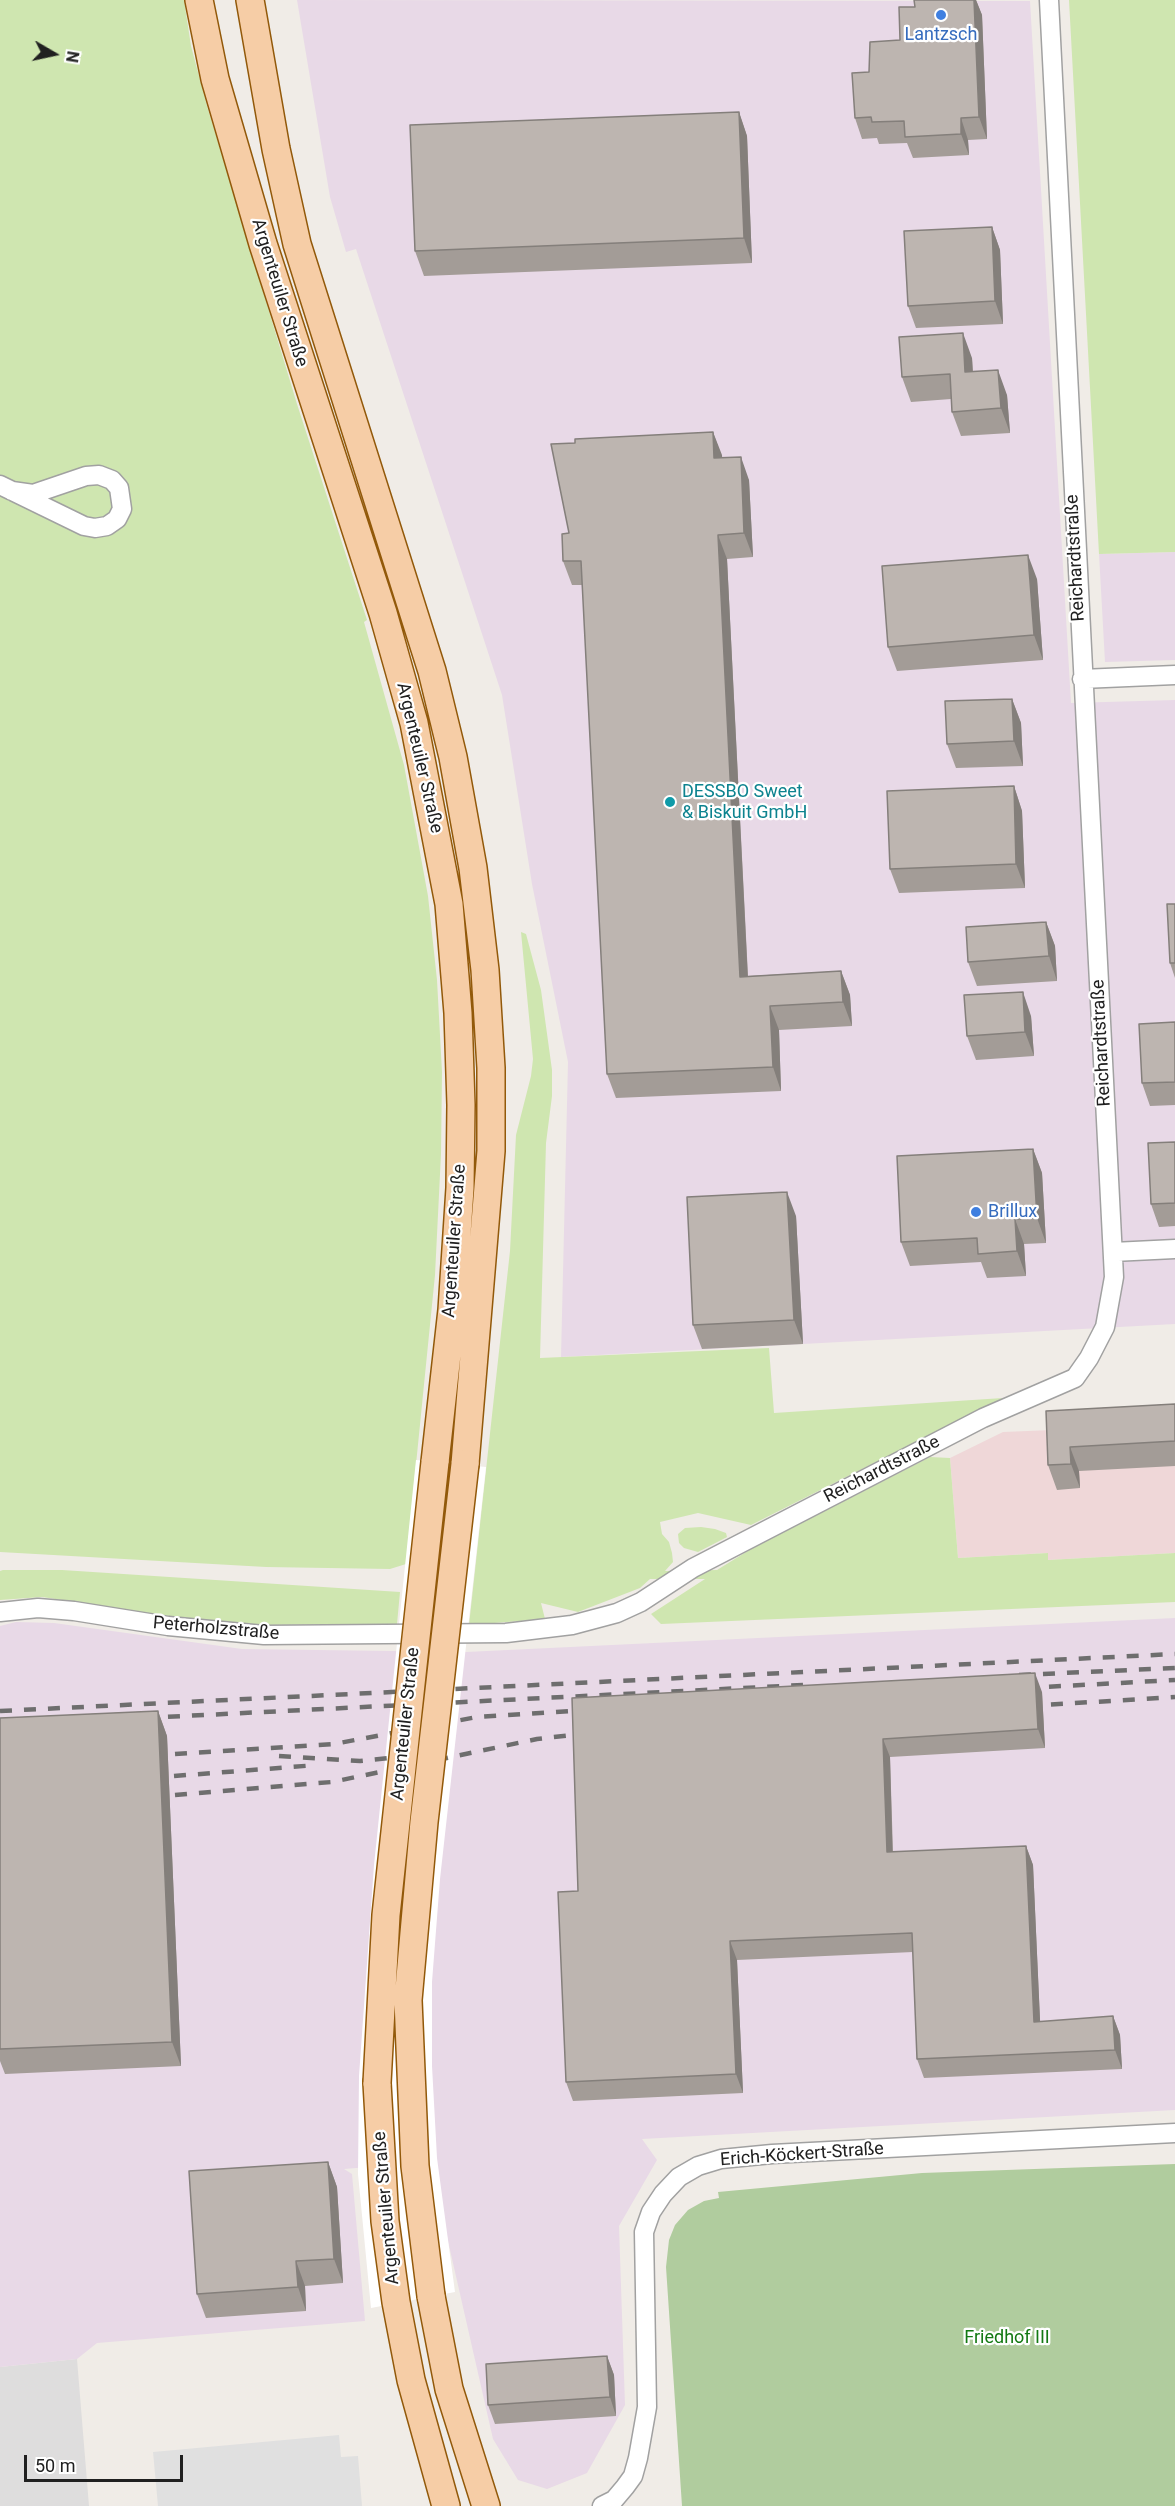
<!DOCTYPE html>
<html>
<head>
<meta charset="utf-8">
<style>
	body { margin:0 }
	#map { position:relative; width:1175px; height:2506px; overflow:hidden; background:#f0ece7; font-family:Roboto,sans-serif }
	canvas { display:block }
	.north { position:absolute; left:24px; top:24px; width:60px; height:60px; -webkit-text-stroke:4px #fff; paint-order:stroke; rotate:99deg; font-size:16px; font-weight:700; line-height:24px; text-align:center; color:#202020 }
	.north::after { content:''; display:block; margin:auto; width:21px; height:27px; background:#202020; clip-path:polygon(50% 0,100% 100%,50% 72%,0 100%) }
	.scale { position:absolute; left:24px; top:2455px; width:159px; height:27px; box-sizing:border-box; border:3px solid #202020; border-top:0; padding-left:8px; font-size:18px; line-height:21px; white-space:nowrap; color:#202020; -webkit-text-stroke:4px #fff; paint-order:stroke }
</style>
</head>
<body>
<div id="map">
<canvas width="1175" height="2506"></canvas>
<div class="north">N</div>
<div class="scale">50 m</div>
</div>
<script>
const c = document.querySelector('canvas').getContext('2d');
c.lineJoin = 'round';
function fillPath(path, color) {
  c.fillStyle = color;
  c.fill(path, 'evenodd');
}
function toPath(rows) {
  const path = new Path2D();
  for (const r of rows) {
    path.moveTo(r[0], r[1]);
    for (let i = 2; i < r.length; i += 2) path.lineTo(r[i], r[i + 1]);
  }
  return path;
}
function strokePath(path, color, width, dash) {
  c.strokeStyle = color;
  c.lineWidth = width;
  c.lineCap = dash ? 'butt' : 'round';
  c.setLineDash(dash || []);
  c.stroke(path);
}
function drawText(font, color, halo, rows, align = 'center') {
  c.font = font + ' Roboto,sans-serif';
  c.lineWidth = 4.5;
  c.setLineDash([]);
  c.textBaseline = 'middle';
  c.strokeStyle = halo;
  c.fillStyle = color;
  for (const [text, x, y, turn = 0] of rows) {
    c.save();
    c.translate(x, y);
    c.rotate((+turn || 0) * Math.PI / 180);
    c.textAlign = isNaN(turn) ? turn : align;
    if (halo) c.strokeText(text, 0, 0);
    c.fillText(text, 0, 0);
    c.restore();
  }
}
fillPath(toPath([
	[77,2359,89,2506,0,2506,0,2367]
]), '#dedddd');
fillPath(toPath([
	[1175,1425,1175,1553,1048,1560,1047,1553,958,1558,950,1458,1003,1432]
]), '#efd7d8');
fillPath(toPath([
	[297,0,1030,1,1071,703,1175,700,1175,1324,561,1357,568,1062,532,884,502,695,356,249,346,252,330,197],
	[1175,552,1175,660,1105,662,1099,554],
	[1175,1618,1175,2110,642,2139,657,2160,619,2226,625,2405,587,2473,547,2489,518,2480,493,2439,430,2162,344,2169,352,2174,365,2321,97,2343,77,2359,0,2367,0,1626,16,1622,54,1623,242,1649,466,1652]
]), '#e8d9e7');
fillPath(toPath([
	[0,0,184,0,191,46,207,106,297,404,367,620,364,622,404,765,428,896,437,980,442,1072,441,1154,435,1275,406,1564,390,1569,266,1567,0,1552],
	[1069,0,1175,0,1175,552,1099,554],
	[521,932,526,934,541,990,552,1070,552,1096,546,1143,540,1358,769,1348,774,1413,1003,1398,751,1525,698,1513,660,1522,662,1534,669,1542,672,1553,673,1562,665,1571,717,1570,751,1549,930,1457,950,1458,958,1558,1048,1553,1048,1560,1175,1553,1175,1602,661,1624,651,1614,705,1579,650,1579,640,1588,578,1612,541,1603,545,1619,469,1625,510,1251,516,1135,531,1076,533,1059],
	[701,1527,715,1529,726,1533,727,1537,698,1552,684,1548,679,1543,678,1534,685,1528],
	[3,1570,62,1570,400,1592,397,1624,257,1625,188,1619,42,1597,0,1600,0,1571]
]), '#cfe6b0');
fillPath(toPath([
	[1175,2164,1175,2506,682,2506,666,2267,669,2240,675,2225,688,2210,704,2201,719,2198,718,2192,922,2173]
]), '#b0cc9e');
fillPath(toPath([
	[339,2435,341,2457,358,2456,362,2506,158,2506,153,2452]
]), '#e0e0e0');
fillPath(toPath([
	[416,1460,486,1467,440,1879,432,1982,432,2066,437,2158,455,2292,371,2308,358,2174,359,2076,374,1865]
]), '#fff');
const minor = toPath([
	[0,485,84,526,95,528,107,526,117,519,122,509,119,488,112,480,99,475,86,476,33,494,12,491],
	[1082,679,1175,675],
	[1113,1252,1175,1249],
	[0,1612,38,1608,74,1611,168,1626,264,1635,506,1633,572,1625,617,1613,641,1602,693,1568,983,1418,1075,1378,1089,1358,1105,1327,1114,1277,1049,0],
	[602,2506,614,2500,625,2487,633,2476,638,2458,647,2407,644,2232,651,2212,663,2194,679,2177,698,2166,721,2159,772,2154,1175,2133]
]);
const primary = toPath([
	[199,0,215,79,263,244,383,613,414,723,449,904,458,1013,461,1105,460,1188,452,1310,435,1462],
	[250,0,276,149,297,244,432,671,453,757,473,868,485,970,491,1068,491,1151,465,1464],
	[377,2083,385,2221,396,2302,411,2380,446,2506],
	[431,2296,449,2389,486,2506]
]);
strokePath(minor, '#a1a1a1', 21);
strokePath(primary, '#92590a', 30);
strokePath(minor, '#fff', 18);
strokePath(primary, '#f6cda6', 27);
strokePath(toPath([
	[1019,1675,1175,1668],
	[1025,1688,1175,1680],
	[1027,1706,1175,1697],
	[0,1711,1175,1654],
	[144,1718,803,1685],
	[175,1754,334,1744,477,1717,588,1710],
	[279,1756,360,1761,438,1753],
	[174,1776,317,1765],
	[175,1795,332,1782,537,1739,590,1733]
]), '#6e6e6e', 4.5, [12, 12]);
const primaryBridge = toPath([
	[377,2083,386,1915,435,1462],
	[431,2296,415,2166,408,2000,424,1822,465,1464]
]);
strokePath(primaryBridge, '#92590a', 30, []);
strokePath(primaryBridge, '#f6cda6', 27);
fillPath(toPath([
	[914,0,976,0,982,15,987,139,968,140,969,155,913,158,907,143,879,144,877,138,862,139,855,118,869,72,900,40,915,7],
	[739,112,747,136,752,263,424,276,415,251],
	[992,227,1000,250,1003,324,916,328,908,306],
	[972,358,973,372,1007,395,1010,433,961,436,952,412,951,399,911,402,902,377],
	[713,432,722,458,749,480,753,557,727,559,748,976,841,971,850,995,852,1026,779,1030,781,1091,616,1098,607,1074,583,585,572,585,563,561,569,533,575,443],
	[1037,579,1043,660,897,671,888,647],
	[1012,699,1021,723,1023,766,956,768,947,744],
	[1014,786,1022,811,1025,888,899,893,890,869],
	[1175,904,1175,978,1170,963],
	[1046,922,1055,946,1057,981,977,986,968,962],
	[1031,1016,1034,1056,976,1060,967,1036],
	[1175,1022,1175,1105,1150,1106,1142,1083],
	[1175,1142,1175,1226,1159,1227,1151,1204],
	[1033,1149,1042,1173,1046,1243,1024,1244,1026,1276,987,1278,981,1262,910,1266,901,1242],
	[796,1216,803,1344,702,1349,693,1325],
	[1175,1404,1175,1466,1079,1471,1080,1488,1057,1490,1048,1465,1046,1411],
	[1042,1692,1045,1748,890,1757,893,1852,1026,1846,1033,1865,1040,2022,1113,2016,1120,2035,1122,2069,924,2078,917,2059,913,1952,737,1960,743,2093,573,2101,566,2082,578,1891,572,1698],
	[158,1711,167,1736,181,2066,5,2074,0,2061,0,1718],
	[328,2162,337,2187,343,2283,305,2286,306,2311,206,2318,197,2294],
	[607,2356,614,2375,616,2416,495,2424,488,2405]
]), '#a39c97');
fillPath(toPath([
	[974,0,976,0,982,15,987,139,979,117],
	[739,112,747,136,752,263,744,238],
	[961,118,968,140,969,155,961,134],
	[992,227,1000,250,1003,324,995,301],
	[963,333,972,358,974,397,965,372],
	[998,370,1007,395,1010,433,1001,408],
	[713,432,722,455,723,482,714,458],
	[741,457,749,480,753,557,744,533],
	[718,535,727,559,749,1001,740,977],
	[1028,555,1037,579,1043,660,1034,635],
	[1012,699,1021,723,1023,766,1014,741],
	[1014,786,1022,811,1025,888,1016,864],
	[1046,922,1055,946,1057,981,1049,956],
	[841,971,850,995,852,1026,843,1002],
	[1023,992,1031,1016,1034,1056,1025,1032],
	[770,1006,779,1030,781,1091,773,1067],
	[1033,1149,1042,1173,1046,1243,1037,1218],
	[787,1192,796,1216,803,1344,794,1320],
	[1015,1219,1024,1244,1026,1276,1017,1251],
	[1070,1447,1079,1471,1080,1488,1071,1464],
	[1035,1673,1042,1692,1045,1748,1038,1729],
	[158,1711,167,1736,181,2066,172,2042],
	[883,1739,890,1757,893,1871,887,1852],
	[1026,1846,1033,1865,1041,2041,1034,2022],
	[730,1941,737,1960,743,2093,736,2074],
	[1113,2016,1120,2035,1122,2069,1115,2050],
	[328,2162,337,2187,343,2283,334,2259],
	[296,2261,305,2286,306,2311,298,2287],
	[607,2356,614,2375,616,2416,610,2397]
]), '#847f7b');
const building = toPath([
	[914,0,974,0,979,117,961,118,961,134,905,137,904,121,872,122,871,117,855,118,852,73,869,72,870,42,900,40,899,7,915,7,914,0],
	[739,112,744,238,415,251,410,125,739,112],
	[992,227,995,301,908,306,904,231,992,227],
	[963,333,965,372,998,370,1001,408,952,412,950,374,902,377,899,337,963,333],
	[713,432,714,458,741,457,744,533,718,535,740,977,841,971,843,1002,770,1006,773,1067,607,1074,581,561,563,561,562,534,569,533,551,444,575,443,575,439,713,432],
	[1028,555,1034,635,888,647,882,566,1028,555],
	[1012,699,1014,741,947,744,945,701,1012,699],
	[1014,786,1016,864,890,869,887,791,1014,786],
	[1167,904,1175,904,1175,963,1170,963,1167,904],
	[1046,922,1049,956,968,962,966,927,1046,922],
	[1023,992,1025,1032,967,1036,964,995,1023,992],
	[1175,1022,1175,1082,1142,1083,1139,1024,1175,1022],
	[1175,1142,1175,1203,1151,1204,1148,1143,1175,1142],
	[1033,1149,1037,1218,1015,1219,1017,1251,978,1254,977,1238,901,1242,897,1156,1033,1149],
	[787,1192,794,1320,693,1325,687,1197,787,1192],
	[1175,1404,1175,1441,1070,1447,1071,1464,1048,1465,1046,1411,1175,1404],
	[1035,1673,1038,1729,883,1739,887,1852,1026,1846,1034,2022,1113,2016,1115,2050,917,2059,912,1933,730,1941,736,2074,566,2082,558,1892,578,1891,572,1698,1035,1673],
	[158,1711,172,2042,0,2049,0,1718,158,1711],
	[328,2162,334,2259,296,2261,298,2287,197,2294,189,2171,328,2162],
	[607,2356,610,2397,488,2405,486,2364,607,2356]
]);
fillPath(building, '#bdb5b0');
strokePath(building, '#847f7b', 1.5);
for (const [x, y, r, color] of [
	[941,15,6,"#3f7fe0"],
	[670,802,6,"#0f9aa8"],
	[976,1212,6,"#3f7fe0"]
]) {
  const dot = new Path2D();
  dot.arc(x, y, r, 0, 2 * Math.PI);
  c.fillStyle = color;
  c.fill(dot);
  strokePath(dot, '#fff', 2);
}
drawText('18px', '#366cbe', '#fff', [
	["Lantzsch",941,35],
	["Brillux",988,1212,"left"]
]);
drawText('18px', '#202020', '#fff', [
	["Argenteuiler Straße",279,293,73],
	["Reichardtstraße",1076,558,-93],
	["Argenteuiler Straße",419,758,77],
	["Reichardtstraße",1102,1043,-93],
	["Argenteuiler Straße",455,1241,-86],
	["Reichardtstraße",882,1470,-27],
	["Peterholzstraße",216,1629,5],
	["Argenteuiler Straße",406,1724,-84],
	["Erich-Köckert-Straße",802,2155,-4],
	["Argenteuiler Straße",387,2208,-95]
]);
drawText('18px', '#0d838f', '#fff', [
	["DESSBO Sweet",682,792],
	["& Biskuit GmbH",682,813]
], 'left');
drawText('18px', '#137913', '#fff', [
	["Friedhof III",1007,2338]
]);
</script>
</body>
</html>
